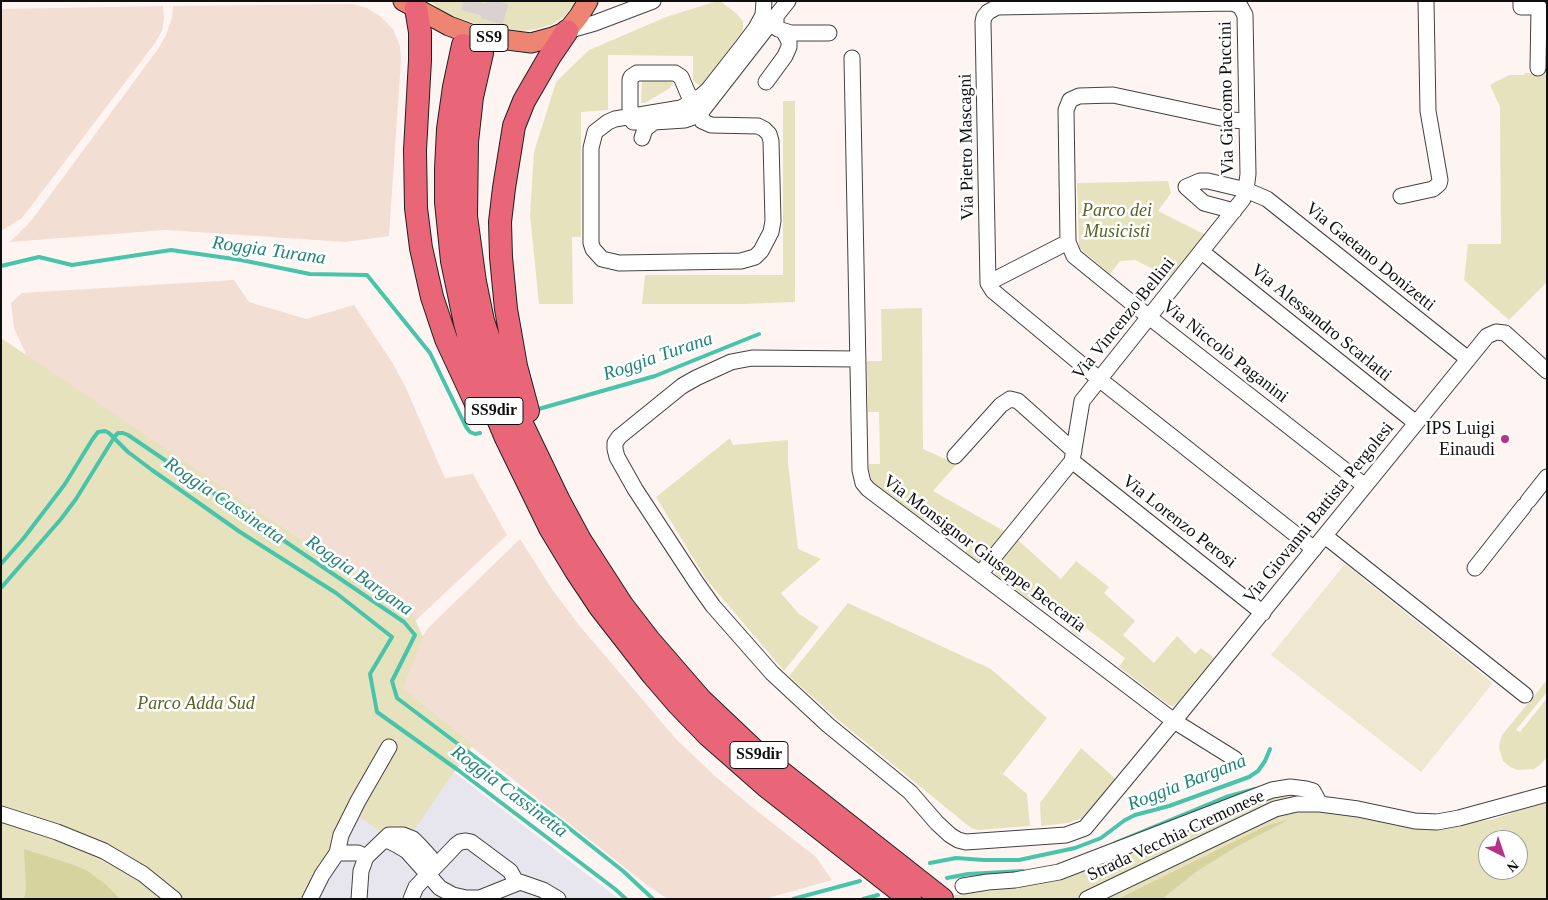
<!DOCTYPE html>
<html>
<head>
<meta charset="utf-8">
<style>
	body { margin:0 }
	#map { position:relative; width:1548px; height:900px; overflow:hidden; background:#fef5f3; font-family:"Times New Roman",serif }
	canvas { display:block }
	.frame { position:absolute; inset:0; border:2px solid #0f0f0f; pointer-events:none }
	.north { position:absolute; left:1478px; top:830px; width:50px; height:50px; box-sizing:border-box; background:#fff; border:1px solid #9f9f9f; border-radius:50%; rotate:139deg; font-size:14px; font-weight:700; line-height:20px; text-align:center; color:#0f0f0f }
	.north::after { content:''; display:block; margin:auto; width:18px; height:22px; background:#b63188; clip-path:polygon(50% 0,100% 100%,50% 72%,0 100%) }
</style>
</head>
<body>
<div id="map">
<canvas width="1548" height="900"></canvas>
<div class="frame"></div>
<div class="north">N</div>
</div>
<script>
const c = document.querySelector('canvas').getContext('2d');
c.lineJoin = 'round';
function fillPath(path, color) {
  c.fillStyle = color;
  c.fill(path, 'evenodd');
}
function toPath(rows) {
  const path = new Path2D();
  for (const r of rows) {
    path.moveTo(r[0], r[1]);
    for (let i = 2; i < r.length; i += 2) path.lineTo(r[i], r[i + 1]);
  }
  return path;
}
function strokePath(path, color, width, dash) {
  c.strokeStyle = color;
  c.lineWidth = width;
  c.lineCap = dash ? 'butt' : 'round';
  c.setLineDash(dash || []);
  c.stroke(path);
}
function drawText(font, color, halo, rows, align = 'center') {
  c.font = font + ' "Times New Roman",serif';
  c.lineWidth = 5;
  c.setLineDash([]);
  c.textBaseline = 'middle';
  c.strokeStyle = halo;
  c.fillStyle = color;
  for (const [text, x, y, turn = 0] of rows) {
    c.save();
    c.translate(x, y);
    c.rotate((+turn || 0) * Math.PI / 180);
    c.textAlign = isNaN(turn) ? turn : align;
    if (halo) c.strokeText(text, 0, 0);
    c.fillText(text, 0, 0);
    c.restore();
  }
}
fillPath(toPath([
	[377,718,455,773,619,899,293,899]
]), '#e7e5ed');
fillPath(toPath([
	[353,4,367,8,380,16,393,29,400,46,401,61,389,236,346,242,166,230,10,242,31,221,158,49,166,35,172,17,173,6],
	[163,6,164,18,162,31,155,43,22,218,1,231,1,9],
	[234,280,249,302,306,319,354,305,392,362,405,386,445,478,473,474,507,535,414,622,30,363,14,328,11,303,22,293],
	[520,539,552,589,578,624,677,740,715,776,752,807,816,857,832,880,765,899,668,899,647,885,411,699,401,686,422,637,428,628]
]), '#f3ded4');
fillPath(toPath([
	[431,1,577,1,564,17,551,25,537,29,521,31,476,24,452,17,440,10],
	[717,1,720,1,736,13,743,21,743,31,735,42,737,45,703,85,698,85,693,80,693,56,608,55,608,110,581,112,581,237,572,237,573,304,539,304,530,215,534,152,556,82,589,50,666,17],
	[1525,73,1547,74,1547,282,1509,320,1464,280,1468,244,1501,244,1500,107,1490,85,1509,75,1524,75],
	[669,79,673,83,670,88,645,103,641,103,642,80],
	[783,101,795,101,795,302,742,304,642,304,645,275,783,275],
	[1168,181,1171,193,1158,211,1206,235,1171,278,1135,260,1120,261,1110,274,1079,248,1077,183],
	[922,308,923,449,957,464,933,491,1004,531,982,559,977,562,965,553,972,542,932,512,924,522,877,487,871,479,869,470,869,464,880,464,879,412,868,412,867,361,882,361,881,309],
	[1,338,413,615,423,637,403,688,473,745,402,847,357,815,310,899,1,899],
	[730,438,733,445,788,440,788,462,798,549,821,559,781,593,798,613,819,627,784,671,706,579,656,497],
	[1018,540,1061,579,1076,561,1109,587,1104,593,1135,621,1123,635,1154,663,1177,636,1195,654,1201,648,1214,658,1177,703,1173,706,1169,705,1119,667,1125,658,1086,628,1079,637,1071,631,1077,622,1041,594,1033,603,995,574,996,568],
	[848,603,991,669,1047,718,1003,774,1027,794,1030,826,978,830,971,828,837,719,789,676],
	[1547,680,1547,692,1516,730,1520,732,1547,698,1547,757,1541,764,1534,769,1518,770,1510,767,1503,761,1499,748,1500,741,1502,735],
	[1081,748,1116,779,1083,818,1068,823,1041,826,1040,803],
	[1293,794,1308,795,1400,826,1418,829,1435,829,1494,819,1547,801,1547,899,922,899,997,890,1057,879,1083,871,1255,803,1279,795],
	[1488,840,1518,840,1518,870,1488,870]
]), '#e7e2be');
fillPath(toPath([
	[1290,819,1236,847,1197,871,1162,899,1118,899,1266,826],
	[24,849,71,864,86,870,104,883,120,899,24,899,26,889]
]), '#d6d39f');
fillPath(toPath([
	[1345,564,1493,683,1421,772,1271,655]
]), '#efe7cf');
strokePath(toPath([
	[1,266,39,257,72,265,171,250,241,260,310,274,367,275,430,353,466,427,470,432,475,434,480,433],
	[535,410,655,376,759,334],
	[1,564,23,539,65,484,92,440,98,432,105,431,109,433,128,452,152,470,240,532,336,593,392,637,370,674,377,712,458,770,615,889,626,899],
	[1,588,61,519,76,499,115,436,118,433,123,433,128,435,404,622,415,635,392,681,397,698,560,821,623,871,653,899],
	[1115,843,1226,797,1255,789],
	[930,863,956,858,984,860,1019,860,1075,848,1101,838,1125,820,1135,815,1169,806,1249,777,1258,771,1265,761,1270,749],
	[947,878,968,874,1023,871],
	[793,899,860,881],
	[863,899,878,895]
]), '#47c4aa', 4);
strokePath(toPath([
	[463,45,475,1],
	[482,53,498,1]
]), '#dad2d1', 22, [22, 11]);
const minor = toPath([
	[764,1,763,15,765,18,778,29,791,33,829,33],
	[1521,1,1521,7,1539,7,1538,68],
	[763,15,756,28,741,48,708,90,700,97,681,108,615,119,608,122,595,132,591,148,591,243,593,249,602,259,619,263,741,261,755,257,761,251,771,232,773,221,771,141,769,134,764,129,758,126,711,125,702,121,701,117,702,111,776,16],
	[776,25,776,16,788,1],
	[567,31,595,23,653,1],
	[852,58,860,470,863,483,868,489,1174,721,1235,759],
	[766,82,785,56,789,47,789,41,784,32],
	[697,99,689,96,681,77,675,73,637,73,631,77,630,80,630,117,633,122,654,122,685,120,696,116,702,111],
	[1247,121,1230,120,1113,95,1079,96,1070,100,1066,110,1068,242,1074,256,1149,317,1365,486],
	[642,138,645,129,654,122],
	[1401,196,1433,189,1439,184,1440,180,1428,111,1426,1],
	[1234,211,1204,203,1186,187,1200,181,1208,181,1246,190,1267,199,1468,359],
	[1202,252,1416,423],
	[988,283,993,291,1099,379,1314,549],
	[988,283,1068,242],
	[858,359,752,358,731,362,696,378,682,386,619,437,615,443,615,449,617,457,635,489,696,582,713,606,772,673,828,725,910,792,937,823,950,835,958,840,966,842,1066,835,1085,828,1169,727,1487,336,1496,332,1505,333,1547,371],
	[955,456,1001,405,1010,399,1018,401,1074,451],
	[1072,461,1263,613],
	[1528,501,1547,477],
	[1325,536,1525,695],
	[1475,568,1524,506],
	[980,574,1072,461,1082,401,1243,199,1246,190,1248,174,1245,15,1240,6,1232,3,997,7,988,12,984,17,983,22,988,283],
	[1,814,57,832,104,851,143,874,174,899],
	[383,841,389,841,397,845,407,851,440,888,453,895,466,898,480,898,520,882,543,890,558,899],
	[337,853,358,853,366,857],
	[963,886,988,882,1015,880,1059,872,1272,790,1290,787,1306,789,1313,791,1320,804],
	[310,899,322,875,337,853,341,835,358,801,389,747],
	[359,899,361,871,366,857,389,835,403,835,413,839,420,846,430,857,432,862,428,874],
	[411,899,416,887,456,845,460,842,466,841,471,842,510,871,517,883],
	[1087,899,1275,809,1297,804,1320,804,1358,809,1415,821,1437,822,1459,818,1547,794]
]);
const major = toPath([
	[403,1,449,26,476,36,531,43,553,37,567,31,579,16,588,1]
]);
const highway = toPath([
	[416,8,420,32,420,60,415,150,416,208,421,248,432,297,446,339,480,412],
	[463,45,454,87,448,129,446,169,446,202,452,261,465,323,476,363,490,400,506,438,550,528,576,571,600,607,653,675,678,704,708,735,766,786,910,899],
	[482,53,472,97,467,142,466,216,475,282,483,321,508,395,559,501,580,540,622,605,649,640,701,700,759,755,942,899],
	[528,411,516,366,506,309,501,257,500,222,504,188,514,126,524,101,550,56,567,31]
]);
strokePath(minor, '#424242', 17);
strokePath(major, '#202020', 21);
strokePath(highway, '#202020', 24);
strokePath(minor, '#fff', 15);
strokePath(major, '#ee8573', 19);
strokePath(highway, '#e96679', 22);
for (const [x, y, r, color] of [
	[1505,439,5,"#b63188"]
]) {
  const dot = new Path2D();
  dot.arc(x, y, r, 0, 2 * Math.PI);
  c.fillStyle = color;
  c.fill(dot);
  strokePath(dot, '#fff', 2);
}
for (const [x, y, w] of [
	[489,38,38],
	[494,411,58],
	[759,755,58]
]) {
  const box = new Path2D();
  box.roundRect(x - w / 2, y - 13.5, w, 27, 4);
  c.fillStyle = '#fff';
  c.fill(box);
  strokePath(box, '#0f0f0f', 1);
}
drawText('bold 16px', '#0f0f0f', null, [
	["SS9",489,38],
	["SS9dir",494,411],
	["SS9dir",759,755]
]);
drawText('18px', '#0f0f0f', '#fff', [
	["Via Giacomo Puccini",1227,98,-91],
	["Via Pietro Mascagni",967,147,-91],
	["Via Gaetano Donizetti",1370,257,39],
	["Via Vincenzo Bellini",1124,319,-51],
	["Via Alessandro Scarlatti",1321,323,39],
	["Via Niccolò Paganini",1225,352,38],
	["Via Giovanni Battista Pergolesi",1319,513,-51],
	["Via Lorenzo Perosi",1179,522,38],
	["Via Monsignor Giuseppe Beccaria",984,554,37],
	["Strada Vecchia Cremonese",1176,836,-25]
]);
drawText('italic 18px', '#576324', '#fff', [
	["Parco dei",1117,211],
	["Musicisti",1117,232],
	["Parco Adda Sud",196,704]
]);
drawText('18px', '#0f0f0f', '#fff', [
	["IPS Luigi",1495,429],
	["Einaudi",1495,450]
], 'right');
drawText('italic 19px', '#1f8574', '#fff', [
	["Roggia Turana",269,251,8],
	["Roggia Turana",658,357,-19],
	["Roggia Cassinetta",224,501,34],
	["Roggia Bargana",359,576,35],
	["Roggia Bargana",1187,783,-21],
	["Roggia Cassinetta",509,792,37]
]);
</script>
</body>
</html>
